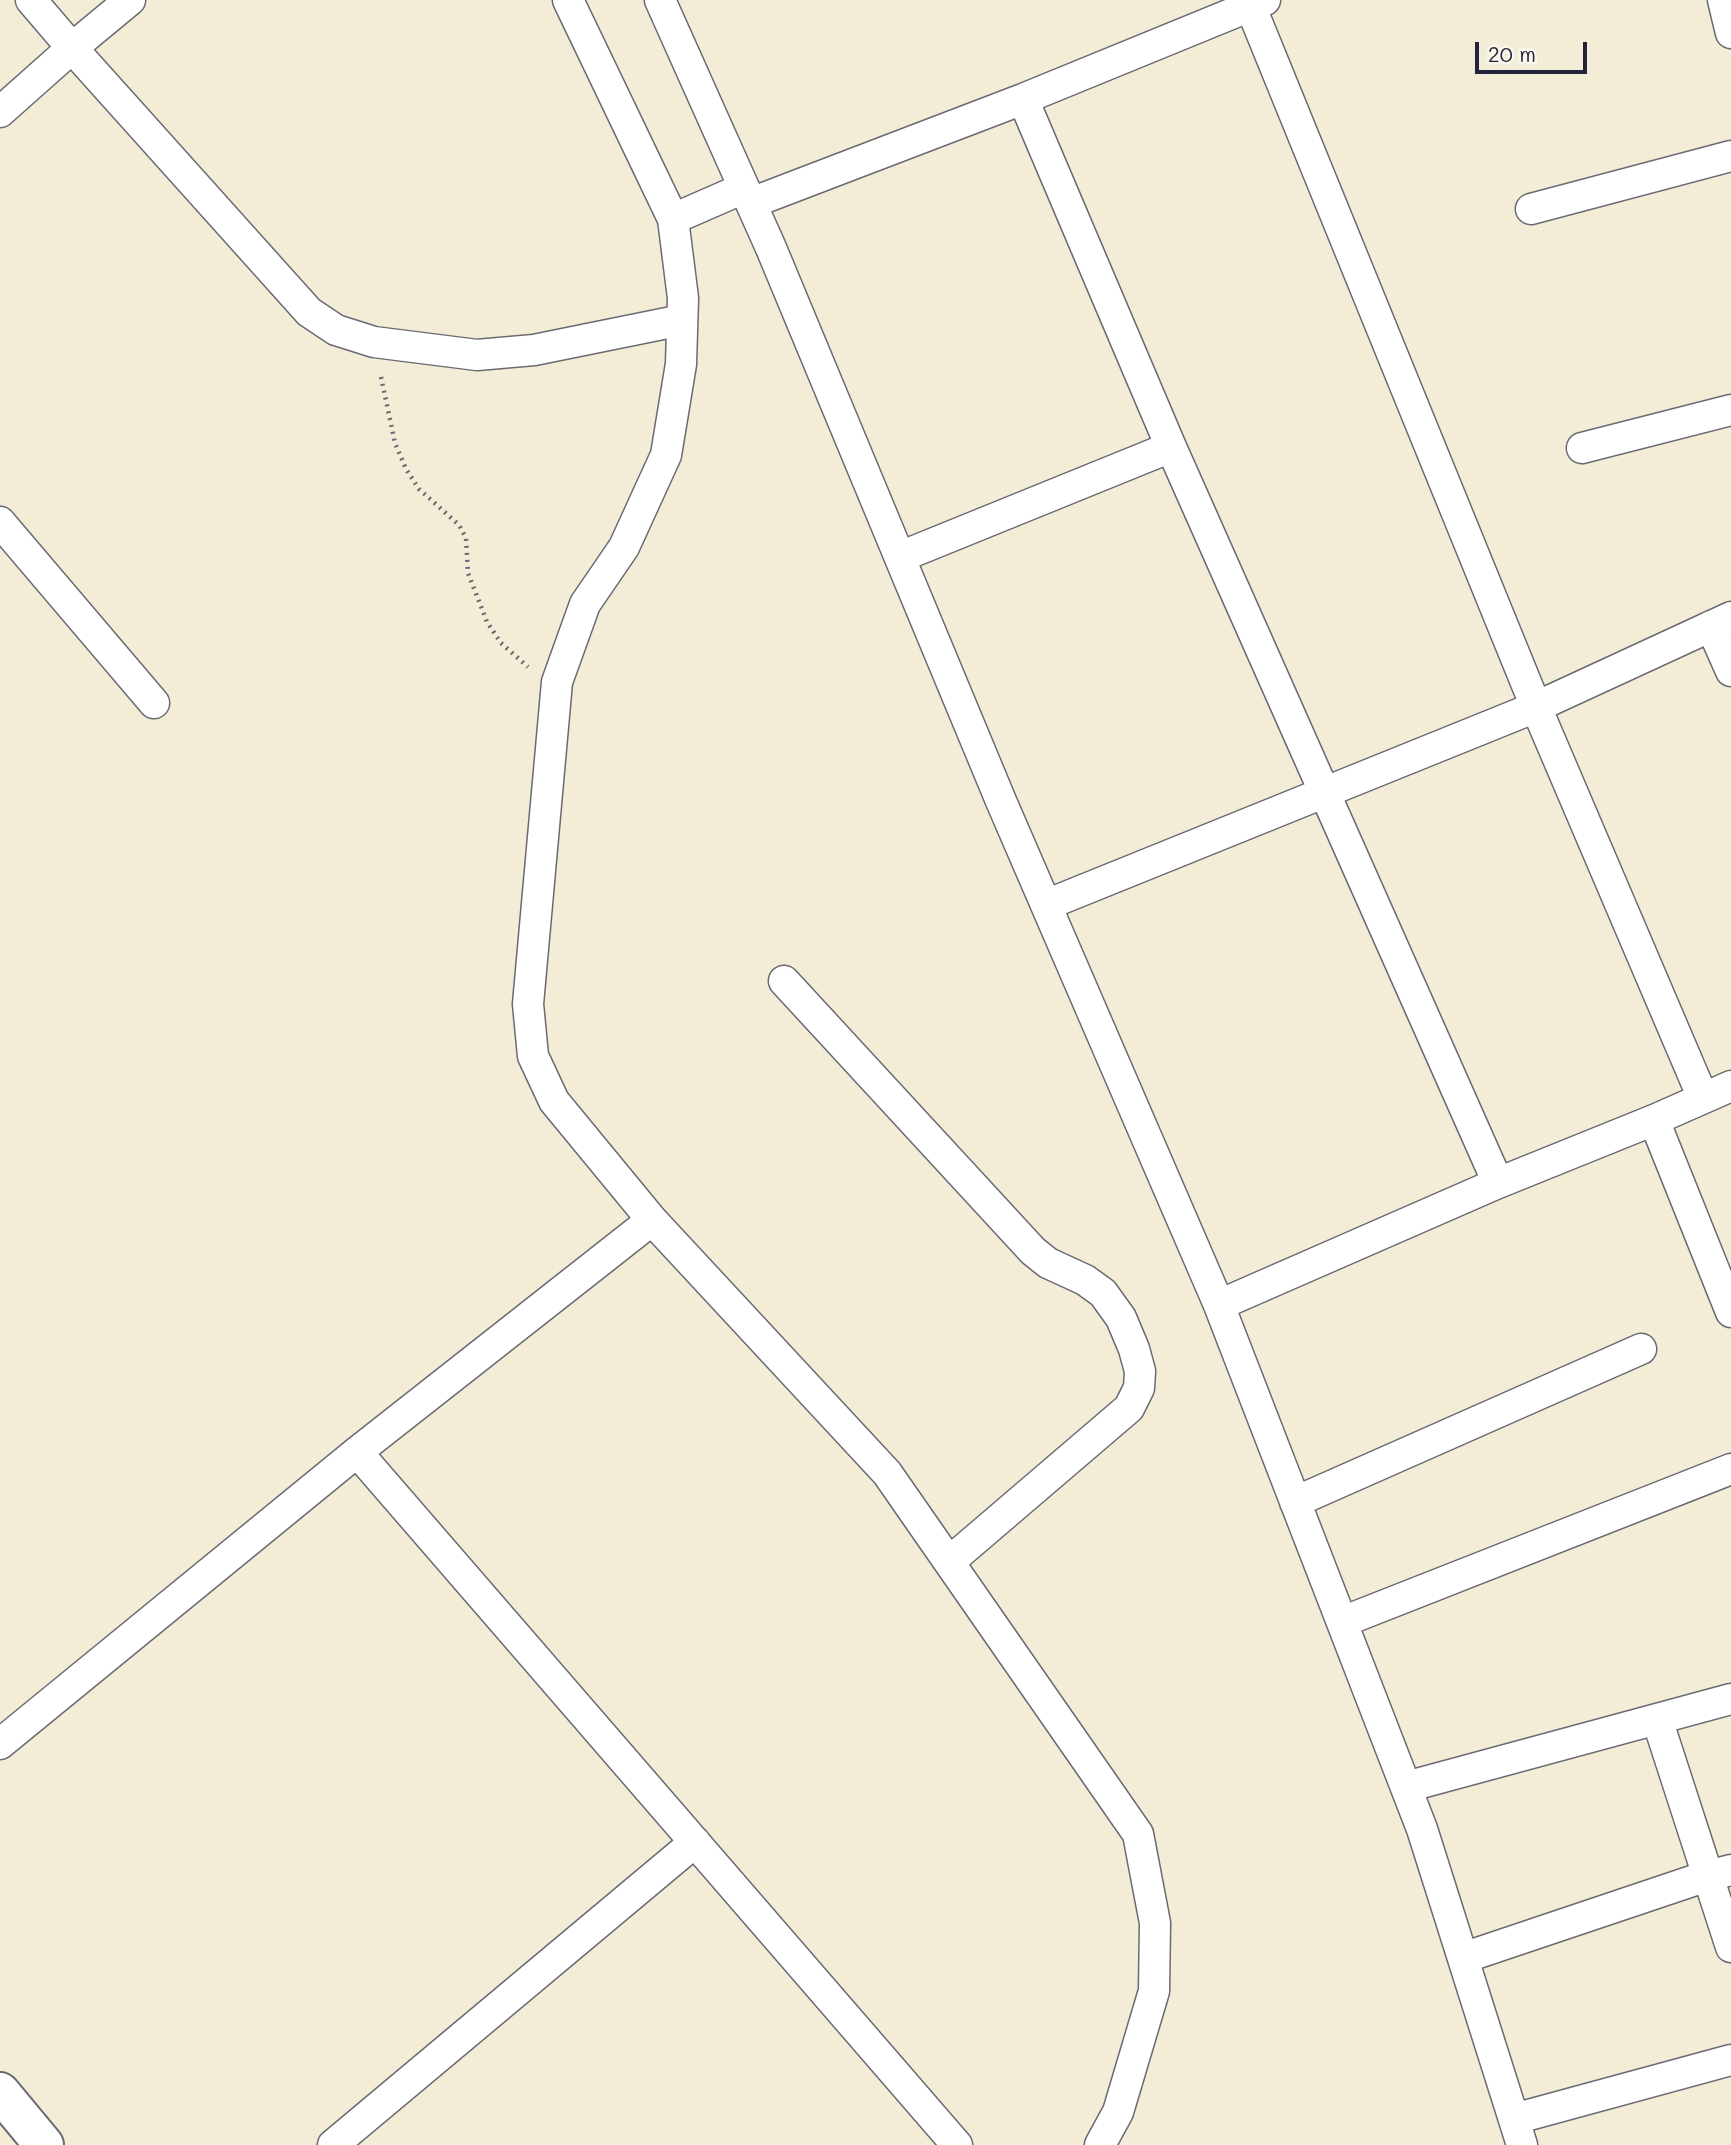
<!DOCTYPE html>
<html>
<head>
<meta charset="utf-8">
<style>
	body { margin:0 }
	#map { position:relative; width:1731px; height:2145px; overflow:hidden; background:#f3edd7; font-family:Mali,sans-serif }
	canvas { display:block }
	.scale { position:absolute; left:1475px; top:42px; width:112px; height:32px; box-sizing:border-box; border:4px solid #22223b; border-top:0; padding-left:9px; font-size:21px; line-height:24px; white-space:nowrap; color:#22223b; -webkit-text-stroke:5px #fbf7ec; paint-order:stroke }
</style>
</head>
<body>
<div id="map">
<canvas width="1731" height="2145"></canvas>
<div class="scale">20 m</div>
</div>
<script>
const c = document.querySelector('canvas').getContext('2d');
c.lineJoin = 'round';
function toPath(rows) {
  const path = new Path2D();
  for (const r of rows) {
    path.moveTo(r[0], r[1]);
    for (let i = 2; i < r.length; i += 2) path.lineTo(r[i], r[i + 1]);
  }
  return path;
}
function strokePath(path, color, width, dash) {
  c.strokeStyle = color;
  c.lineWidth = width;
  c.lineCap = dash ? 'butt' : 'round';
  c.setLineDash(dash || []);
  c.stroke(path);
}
const street = toPath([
	[31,0,72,48,309,312,336,330,374,342,477,355,534,350,682,320],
	[568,0,673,219,683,298,681,364,666,455,624,547,585,604,557,682,528,1004,533,1056,554,1101,652,1220],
	[660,0,771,248,1001,801,1219,1305,1422,1829,1522,2145],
	[1723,0,1731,33],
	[1023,99,1171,447,1498,1183,1219,1305],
	[0,112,72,48,130,0],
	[751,203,1023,99,1265,0],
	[1531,209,1731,156],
	[673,219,744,188],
	[1582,448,1731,410],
	[0,522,154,703],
	[900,557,1171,447],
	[1711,626,1731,671],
	[1046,905,1536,707,1250,5],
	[784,981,1033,1251,1048,1263,1085,1280,1103,1293,1121,1318,1134,1349,1140,1371,1139,1388,1129,1408,949,1562],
	[1703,1098,1536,707,1731,617],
	[1654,1120,1731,1312],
	[1498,1183,1654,1120,1731,1086],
	[357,1452,957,2145],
	[1295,1502,1641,1349],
	[1342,1622,1731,1469],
	[1657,1719,1731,1947],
	[0,1744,357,1452,652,1220,887,1473,1138,1834,1155,1923,1154,1991,1118,2112,1100,2145],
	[1406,1787,1731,1699],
	[1463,1958,1707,1876,1731,1870],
	[1514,2119,1731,2060],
	[333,2145,695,1842]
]);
const secondary = toPath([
	[0,2092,44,2145]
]);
strokePath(street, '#6b6972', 33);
strokePath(secondary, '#6b6972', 42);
strokePath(toPath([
	[381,377,395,443,406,469,419,489,459,525,466,538,468,573,487,622,501,643,528,667]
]), '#6b6972', 4.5, [2, 5]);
strokePath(street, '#fff', 30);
strokePath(secondary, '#fff', 38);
</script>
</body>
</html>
